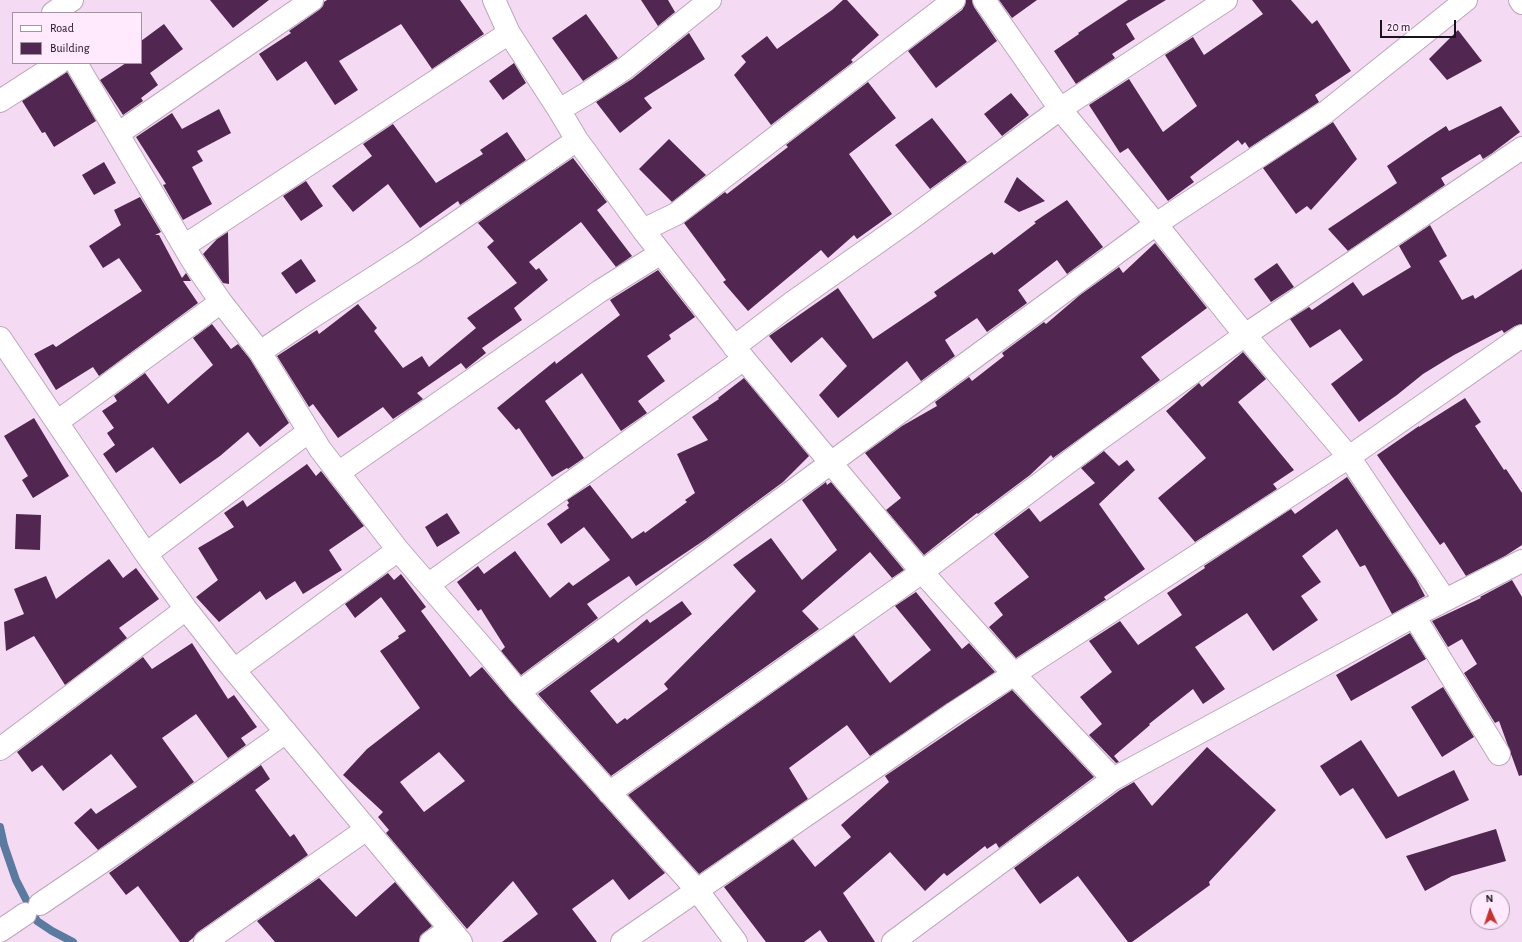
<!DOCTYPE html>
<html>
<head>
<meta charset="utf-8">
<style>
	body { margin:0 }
	#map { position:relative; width:1522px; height:942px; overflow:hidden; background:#f4dbf3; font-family:"Alegreya Sans",sans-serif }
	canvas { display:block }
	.legend { position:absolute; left:12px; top:12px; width:130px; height:52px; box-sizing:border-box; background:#ffeafd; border:1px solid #a394a2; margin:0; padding:5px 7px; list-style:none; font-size:12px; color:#1a121a }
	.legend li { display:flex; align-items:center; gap:8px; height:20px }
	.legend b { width:20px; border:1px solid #a394a2 }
	.north { position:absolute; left:1470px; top:890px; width:40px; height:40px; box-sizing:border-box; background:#ffeafd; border:1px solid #a394a2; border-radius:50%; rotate:357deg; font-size:11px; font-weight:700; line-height:16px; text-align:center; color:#1a121a }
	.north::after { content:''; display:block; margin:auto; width:14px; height:18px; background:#c23430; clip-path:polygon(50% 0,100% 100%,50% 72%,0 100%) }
	.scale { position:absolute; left:1380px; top:20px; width:76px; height:18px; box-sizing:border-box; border:2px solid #1a121a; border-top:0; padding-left:5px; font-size:12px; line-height:14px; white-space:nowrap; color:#1a121a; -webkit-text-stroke:3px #ffeafd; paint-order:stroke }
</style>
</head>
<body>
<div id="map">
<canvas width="1522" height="942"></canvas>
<ul class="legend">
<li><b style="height:5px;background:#fff"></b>Road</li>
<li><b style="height:11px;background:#512651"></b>Building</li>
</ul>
<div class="north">N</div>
<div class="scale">20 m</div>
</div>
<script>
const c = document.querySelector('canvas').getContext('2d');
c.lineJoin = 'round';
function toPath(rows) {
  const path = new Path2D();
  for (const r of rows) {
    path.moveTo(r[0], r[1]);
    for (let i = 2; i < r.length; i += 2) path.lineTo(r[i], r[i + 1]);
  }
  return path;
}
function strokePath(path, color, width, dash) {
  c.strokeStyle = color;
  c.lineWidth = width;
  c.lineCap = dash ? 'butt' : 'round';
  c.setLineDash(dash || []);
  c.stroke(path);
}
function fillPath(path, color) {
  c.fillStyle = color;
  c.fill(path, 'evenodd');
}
strokePath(toPath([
	[0,827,4,845,16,880,37,921,52,931,73,942]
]), '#5c7aa0', 8);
fillPath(toPath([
	[210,0,269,0,233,28],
	[327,0,460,0,484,34,432,69,401,24,339,61,358,90,335,105,306,61,277,81,259,54,291,33,289,31,319,10,323,6,324,2],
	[641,0,668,0,675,12,658,26],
	[843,0,847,0,879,35,851,60,853,62,771,125,734,75,746,62,741,56,767,36,777,49,832,10],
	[966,0,972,0,974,7,997,41,936,88,908,51,962,10,965,5],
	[999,0,1037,0,1012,18],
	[1128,0,1166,0,1126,24,1135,39,1112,54,1115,58,1076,84,1054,51,1079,34,1078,33],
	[1252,0,1291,0,1312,24,1317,20,1351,71,1315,95,1319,102,1249,148,1245,142,1242,145,1238,140,1190,177,1194,182,1168,201,1128,148,1120,153,1089,105,1129,79,1163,132,1197,106,1165,55,1193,37,1204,55,1263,14],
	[586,14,618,58,583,81,552,38],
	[164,24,183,49,150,73,158,85,141,98,143,101,123,115,100,80,126,63,141,63,141,41],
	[1458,30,1482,61,1447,80,1429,59],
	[689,33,705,59,644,98,652,108,620,133,596,102,632,79],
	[514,63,526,83,503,100,489,81],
	[67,72,96,121,54,147,45,132,42,133,22,101],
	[868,82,896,118,849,154,892,214,857,239,854,235,828,258,821,250,748,311,723,282,726,280,684,223,725,192,727,194,788,147,786,145],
	[1011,93,1029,115,1002,136,984,114],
	[1501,106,1520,132,1491,154,1483,159,1480,154,1441,178,1445,185,1348,251,1328,229,1397,183,1387,166,1426,139,1446,126,1449,131],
	[219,109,231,133,197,151,203,161,192,167,212,204,183,220,163,185,166,184,136,137,172,113,182,129],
	[932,118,967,162,930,189,895,145],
	[1333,122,1357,159,1311,210,1307,206,1296,214,1263,168],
	[393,124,436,183,483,154,480,150,507,132,526,160,460,205,458,201,420,228,388,184,353,212,332,186,372,156,363,144],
	[669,139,706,175,672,202,639,169],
	[573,158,607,202,597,210,632,256,616,267,581,222,529,262,536,270,539,268,548,280,514,308,522,320,482,348,486,353,466,369,461,363,417,393,423,399,393,419,383,407,338,438,313,404,309,407,277,356,317,330,319,334,358,304,377,328,374,331,403,368,422,356,429,367,476,328,467,318,517,283,487,247,494,241,478,223],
	[104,162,116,183,94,195,82,175],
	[1017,177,1045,201,1019,212,1004,202],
	[306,181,323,206,301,221,283,196],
	[140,197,161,232,155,235,159,235,182,278,186,273,191,281,183,281,198,303,99,376,93,367,56,390,34,354,53,344,56,347,142,291,119,258,103,268,89,246,121,225,114,210],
	[1067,200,1103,247,1067,274,1057,260,1018,290,1027,303,987,332,977,318,945,340,955,356,921,381,907,361,838,418,819,395,847,366,822,337,791,363,769,336,838,288,873,339,937,296,934,292,992,252,994,255,1036,223,1034,222],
	[1430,225,1447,256,1439,261,1462,300,1473,295,1475,299,1522,269,1522,324,1515,326,1504,333,1502,330,1454,355,1423,374,1397,395,1359,422,1331,384,1363,360,1340,329,1310,348,1290,319,1309,307,1312,310,1353,282,1363,296,1411,267,1399,246],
	[228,232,229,284,223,283,203,254,217,239],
	[1155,243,1207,308,1141,357,1160,380,1053,458,1051,455,1030,475,978,514,977,513,924,555,886,510,901,498,865,453,902,426,937,406,935,402,969,377,972,381,1004,356,1002,353,1044,322,1046,324,1080,295,1119,267,1123,273],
	[301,259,316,281,296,294,281,273],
	[1277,263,1294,287,1271,302,1254,279],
	[658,270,695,317,669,335,671,339,647,356,665,381,638,401,647,413,621,431,582,373,545,401,584,458,568,469,567,468,552,477,519,428,516,430,497,408,555,361,556,364,620,315,610,300],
	[212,324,231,349,238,344,250,359,289,423,260,447,248,432,220,456,180,484,153,447,116,473,103,454,115,445,107,433,114,428,102,411,117,401,114,396,145,373,168,404,213,365,193,338],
	[1243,352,1266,379,1238,402,1294,470,1273,484,1277,489,1195,542,1158,498,1206,458,1166,411,1199,383,1202,387],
	[744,378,809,456,783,482,706,539,636,586,629,576,587,604,598,618,521,675,501,651,505,647,481,609,478,611,457,582,478,566,484,574,515,551,550,598,569,582,573,586,610,560,584,527,561,544,547,524,569,508,567,505,569,503,567,500,590,485,632,539,644,531,645,533,687,502,685,500,695,493,677,454,708,440,692,417,719,399,718,398],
	[1465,398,1481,422,1475,426,1504,470,1506,469,1522,493,1522,545,1505,556,1466,576,1444,542,1440,545,1377,455,1419,426,1419,427],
	[34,418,69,476,33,498,22,480,28,476,4,436],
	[1104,451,1119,466,1127,460,1135,470,1099,504,1145,569,1104,597,1106,600,1105,600,1016,658,989,627,1003,615,994,603,1029,577,994,534,1029,508,1040,522,1095,483,1081,468],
	[307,464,316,476,321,471,364,526,329,550,342,570,303,594,295,581,266,600,260,591,219,622,196,597,218,580,198,548,234,527,224,513,243,500,247,507],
	[1347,477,1416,579,1425,596,1392,614,1365,565,1360,567,1337,529,1302,556,1321,582,1301,596,1318,620,1273,651,1247,613,1195,647,1225,689,1203,704,1193,689,1149,724,1150,725,1114,756,1119,762,1116,763,1089,735,1102,724,1080,697,1112,672,1089,641,1120,621,1138,645,1182,615,1167,593,1205,568,1204,566,1291,509,1295,514],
	[826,482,827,485,831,482,904,570,892,578,870,552,802,611,819,629,611,776,538,694,614,638,618,643,647,619,650,623,682,601,692,614,590,691,617,724,625,718,627,720,668,689,664,684,756,591,733,565,771,538,802,580,837,550,802,500],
	[447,513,460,533,437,547,425,527],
	[16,514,41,515,40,550,15,549],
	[109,559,123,578,136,568,159,599,119,628,127,638,65,685,34,636,6,651,4,622,24,614,14,589,46,576,56,599],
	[388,573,394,580,401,574,426,607,421,611,470,677,482,667,510,700,665,873,629,900,613,879,572,909,597,942,502,942,538,914,513,881,467,929,386,833,389,830,378,817,383,812,343,775,367,749,420,708,380,651,399,638,398,636,406,631,381,597,355,618,345,604],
	[439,752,465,781,424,812,400,782],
	[1512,580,1522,597,1522,775,1519,776,1499,721,1495,723,1464,673,1477,664,1462,639,1448,647,1432,621,1481,598,1480,597],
	[916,592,962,649,969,643,995,672,870,756,847,725,789,768,808,799,699,874,628,795,854,635,890,683,931,650,895,606],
	[1410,633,1426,659,1351,701,1336,675],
	[192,643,228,699,234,695,257,727,241,738,246,745,228,758,196,714,162,738,194,782,98,850,74,823,91,808,96,814,137,787,111,754,63,791,42,765,32,772,17,752,143,657,152,669],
	[1443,687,1474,737,1442,757,1411,707],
	[1012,690,1094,777,999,848,996,843,987,849,985,846,947,876,944,873,925,891,890,852,843,893,875,942,828,942,820,930,804,942,766,942,724,887,793,839,815,867,851,837,841,825,889,782,885,776],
	[1361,740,1398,797,1454,770,1469,800,1386,839,1353,788,1340,796,1320,766],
	[1207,747,1276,810,1209,882,1210,885,1132,942,1128,942,1078,876,1040,904,1014,868,1120,790,1134,782,1152,806],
	[261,765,270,779,255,790,290,837,294,834,308,855,198,932,193,938,188,942,180,942,138,886,126,895,109,873],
	[1496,829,1506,861,1452,876,1425,891,1406,856],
	[319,878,356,917,395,882,432,926,420,936,419,942,275,942,257,921]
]), '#512651');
const street = toPath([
	[494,0,509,33,559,110,577,140,643,230,744,359,922,572,1014,674,1113,779],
	[984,0,1060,109,1156,224,1245,335,1349,457,1445,600],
	[1520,0,1522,3],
	[53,13,72,0],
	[76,63,192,260,221,302,260,352,320,449,398,550,489,655,519,692,697,890,736,942],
	[0,101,59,63],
	[559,110,586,94,624,69,710,0],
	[119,133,312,0],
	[643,230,676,214,954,0],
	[184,246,509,33],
	[0,338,146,554,186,609,234,670,461,942],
	[734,347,793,302,905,223,1060,109,1226,0],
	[260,352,309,319,412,253,577,140],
	[57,422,221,302],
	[338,473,600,291,661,253],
	[146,554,308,432],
	[429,584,744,359],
	[1414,616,1499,754],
	[234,670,398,550],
	[519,692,1156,224,1326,112,1466,0],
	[0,749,186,609],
	[609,793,922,572,1094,443,1245,335,1522,148],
	[40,904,121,849,286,732],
	[0,931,25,914],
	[205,942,367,829],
	[431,942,450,929],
	[622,942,954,713,1349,457,1522,336],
	[893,942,1113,779,1414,616,1522,561]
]);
strokePath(street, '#bda6bc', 24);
strokePath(street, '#fff', 22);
</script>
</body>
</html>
